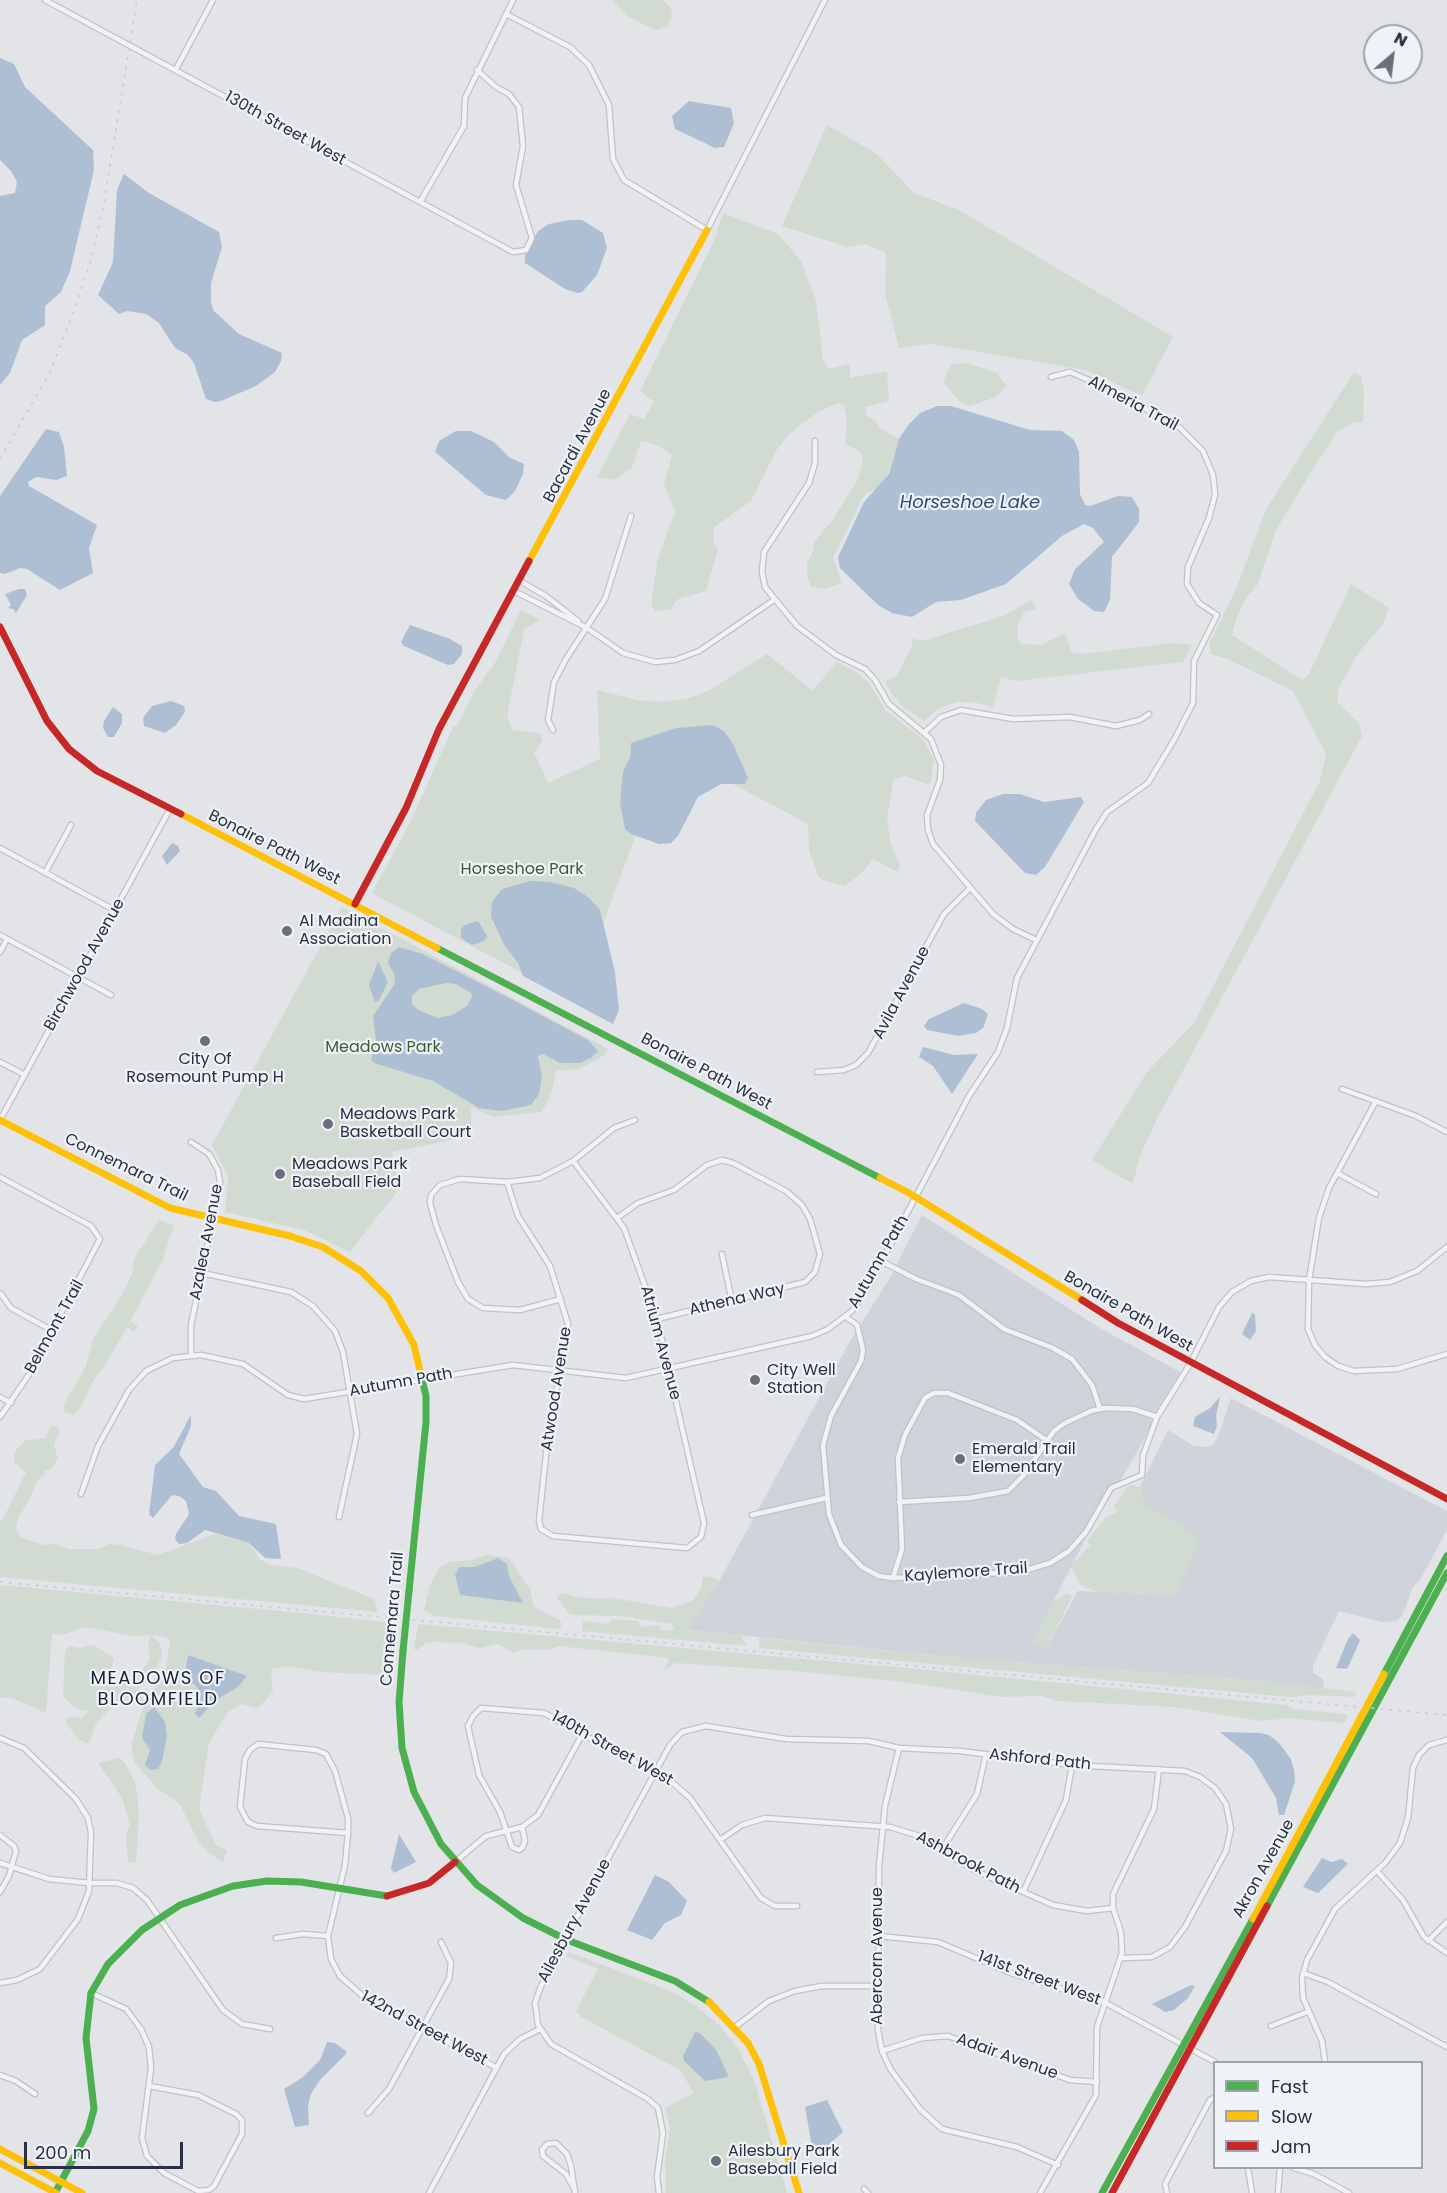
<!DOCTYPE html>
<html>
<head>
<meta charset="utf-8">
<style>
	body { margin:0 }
	#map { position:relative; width:1447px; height:2193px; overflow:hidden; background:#e2e4e7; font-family:Poppins,sans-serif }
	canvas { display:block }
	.legend { position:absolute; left:1213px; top:2061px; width:210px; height:108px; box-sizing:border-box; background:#eff2f7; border:2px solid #9fa4ae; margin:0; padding:8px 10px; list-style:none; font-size:18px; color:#283041 }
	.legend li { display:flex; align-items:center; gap:12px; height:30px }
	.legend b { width:30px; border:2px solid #9fa4ae }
	.north { position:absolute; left:1363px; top:24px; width:60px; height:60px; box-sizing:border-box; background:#eff2f7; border:2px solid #9fa4ae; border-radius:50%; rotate:28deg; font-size:16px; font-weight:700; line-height:24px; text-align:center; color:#283041 }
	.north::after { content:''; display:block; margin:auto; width:21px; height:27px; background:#696f7b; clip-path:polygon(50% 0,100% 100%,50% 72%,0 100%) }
	.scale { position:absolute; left:24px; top:2142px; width:159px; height:27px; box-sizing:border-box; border:3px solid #283041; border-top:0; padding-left:8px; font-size:18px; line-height:21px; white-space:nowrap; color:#283041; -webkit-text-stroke:4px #eff2f7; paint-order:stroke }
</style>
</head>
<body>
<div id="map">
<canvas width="1447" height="2193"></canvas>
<ul class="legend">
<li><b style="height:8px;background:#4caf50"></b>Fast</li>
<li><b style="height:8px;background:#ffc107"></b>Slow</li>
<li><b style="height:8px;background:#c62828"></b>Jam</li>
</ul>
<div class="north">N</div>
<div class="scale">200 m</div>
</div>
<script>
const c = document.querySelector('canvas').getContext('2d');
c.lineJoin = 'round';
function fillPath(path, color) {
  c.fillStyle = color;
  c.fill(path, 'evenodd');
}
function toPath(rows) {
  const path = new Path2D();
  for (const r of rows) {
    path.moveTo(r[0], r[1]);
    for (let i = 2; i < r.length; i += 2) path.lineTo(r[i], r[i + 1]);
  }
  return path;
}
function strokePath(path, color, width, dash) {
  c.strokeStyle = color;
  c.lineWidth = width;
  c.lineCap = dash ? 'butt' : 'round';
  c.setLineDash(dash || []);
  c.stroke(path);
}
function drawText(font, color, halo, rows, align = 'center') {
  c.font = font + ' Poppins,sans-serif';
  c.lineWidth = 4.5;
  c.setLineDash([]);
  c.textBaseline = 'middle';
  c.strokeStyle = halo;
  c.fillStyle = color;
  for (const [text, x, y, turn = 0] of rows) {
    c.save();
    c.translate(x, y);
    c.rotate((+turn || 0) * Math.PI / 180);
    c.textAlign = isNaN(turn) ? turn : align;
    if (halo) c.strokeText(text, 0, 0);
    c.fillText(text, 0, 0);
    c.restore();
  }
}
fillPath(toPath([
	[922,1215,1098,1327,1182,1373,1119,1483,1111,1489,1033,1641,1047,1647,1078,1591,1176,1595,1135,1498,1168,1430,1194,1446,1209,1447,1214,1444,1219,1434,1231,1398,1447,1511,1447,1530,1420,1580,1413,1587,1402,1616,1396,1621,1382,1622,1339,1611,1313,1666,1313,1673,1322,1678,1324,1684,1322,1689,1262,1681,962,1658,687,1630,722,1576,849,1343,891,1276]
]), '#cfd3da');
fillPath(toPath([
	[612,0,663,0,671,9,672,17,667,27,655,30,627,16],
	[827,125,877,154,914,193,959,210,1173,337,1142,396,1086,370,932,344,899,348,885,293,886,253,865,244,847,247,782,226],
	[723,213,778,234,801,261,816,300,823,359,829,369,850,364,850,378,887,371,889,401,865,407,867,416,875,420,878,427,899,439,887,478,878,488,866,494,860,501,853,519,833,557,842,583,824,589,811,587,807,576,807,562,812,554,815,541,831,522,857,481,863,462,860,452,845,443,847,419,844,406,838,403,818,412,789,434,776,451,751,501,713,528,714,544,718,549,706,591,678,599,671,609,655,611,651,604,658,558,675,511,664,485,672,455,657,445,641,441,632,468,614,480,597,477,630,414,644,419,654,402,640,391,714,241],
	[967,363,997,373,1007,386,996,397,970,406,960,402,943,382,951,364],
	[1354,372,1361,376,1364,391,1363,423,1354,422,1338,431,1311,472,1276,530,1257,586,1247,596,1237,616,1232,635,1302,680,1309,674,1351,584,1389,608,1383,624,1359,652,1339,687,1337,702,1359,723,1362,736,1156,1121,1140,1156,1133,1184,1092,1160,1147,1072,1194,1023,1320,781,1326,754,1293,691,1230,660,1211,654,1209,644,1237,587,1265,511],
	[1032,600,1036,609,1024,612,1018,625,1017,638,1021,644,1041,645,1065,633,1071,652,1082,654,1171,643,1192,645,1183,662,1016,681,1001,677,993,707,973,702,957,702,938,709,924,721,903,707,891,693,885,681,897,676,911,648,913,638,921,641,932,638,1003,616],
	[521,610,540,620,524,630,507,715,512,730,539,733,543,741,534,752,548,783,600,759,597,690,637,700,662,702,686,699,708,691,767,654,813,691,836,662,855,671,869,683,886,711,923,739,934,760,930,785,905,776,894,779,887,816,890,842,900,866,897,872,873,859,863,872,845,886,824,881,818,876,809,850,808,824,667,749,575,1001,372,893,411,821,453,727,458,725,473,693,496,661],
	[342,907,608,1049,603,1056,579,1069,556,1071,551,1094,542,1112,493,1117,471,1107,471,1136,392,1152,400,1188,350,1252,304,1230,225,1212,228,1176,212,1145],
	[159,1220,174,1225,162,1262,128,1325,132,1321,138,1327,133,1332,127,1327,106,1364,92,1382,81,1407,74,1415,63,1412,65,1402,86,1366,93,1339,121,1297,132,1274,134,1259],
	[54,1425,60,1430,54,1445,58,1459,52,1468,43,1471,45,1474,37,1481,29,1501,18,1518,16,1528,20,1537,43,1545,54,1544,69,1549,98,1549,113,1543,112,1546,116,1544,158,1555,215,1534,249,1543,259,1559,271,1565,297,1568,374,1599,378,1612,0,1577,0,1520,3,1519,26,1472,14,1462,14,1457,16,1450,26,1440,46,1438,50,1427],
	[1132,1485,1142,1488,1143,1503,1200,1537,1176,1595,1098,1592,1080,1585,1071,1566,1090,1545,1087,1541,1106,1517,1117,1512,1114,1506,1126,1488],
	[486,1555,509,1558,530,1589,534,1607,559,1620,562,1624,559,1629,435,1616,424,1610,430,1585,439,1568,451,1561,465,1561],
	[707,1576,719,1580,687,1630,741,1636,747,1646,582,1631,583,1621,608,1624,612,1619,638,1621,641,1627,659,1625,661,1631,674,1629,672,1624,621,1616,570,1615,557,1598,561,1593,576,1597,605,1599,607,1597,672,1608,693,1600,701,1589,703,1577],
	[0,1585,301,1613,394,1623,386,1675,321,1672,288,1666,277,1668,271,1669,273,1692,258,1708,241,1704,227,1713,209,1743,199,1809,216,1845,227,1850,223,1862,210,1854,198,1841,182,1808,175,1799,157,1789,134,1761,132,1753,132,1742,141,1713,166,1667,170,1640,166,1637,152,1635,160,1643,162,1657,153,1673,139,1686,138,1692,143,1700,135,1705,120,1701,114,1705,96,1723,90,1742,87,1743,78,1739,65,1721,69,1717,82,1718,89,1711,75,1708,63,1696,65,1650,70,1646,79,1648,93,1645,110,1655,114,1659,108,1679,111,1685,118,1686,139,1673,150,1660,148,1644,151,1635,134,1636,84,1627,63,1635,52,1633,46,1713,12,1698,0,1698],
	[1066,1594,1073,1595,1047,1647,1033,1646,1033,1641,1053,1602],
	[418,1624,916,1669,1287,1705,1292,1709,1347,1714,1346,1721,1341,1723,1291,1718,1261,1721,1174,1707,1058,1701,1042,1696,1001,1697,912,1683,806,1672,676,1663,664,1670,669,1658,558,1646,548,1650,523,1649,514,1653,498,1644,480,1648,461,1643,436,1642,426,1643,417,1650,414,1649],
	[759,1638,962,1658,1261,1681,1356,1692,1355,1697,1310,1695,1290,1697,759,1648],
	[119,1758,125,1763,136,1785,139,1814,136,1862,128,1863,126,1834,130,1826,122,1798,98,1763],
	[569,1952,673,1992,695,2005,720,2026,738,2048,754,2080,787,2193,666,2193,665,2162,670,2128,665,2108,694,2093,680,2070,581,2017,576,2011,598,1969,566,1956]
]), '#d2dbd2');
fillPath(toPath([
	[0,58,14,64,25,87,93,150,94,170,70,271,61,292,45,306,45,325,22,340,10,373,0,385,0,196,15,193,17,182,11,171,0,160],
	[689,101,731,108,734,123,724,147,715,148,675,129,672,116],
	[124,174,149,193,219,232,222,247,211,283,211,302,214,311,239,334,282,353,281,361,275,372,256,386,221,401,215,402,206,399,194,363,188,355,175,348,159,323,146,314,127,311,119,314,98,295,113,262,117,190],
	[570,220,582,220,603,233,607,248,597,275,582,292,577,293,565,289,525,263,525,253,538,231,549,224],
	[937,406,951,406,1030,430,1062,431,1074,440,1079,452,1080,494,1085,505,1090,506,1118,496,1132,497,1139,509,1139,522,1112,557,1110,600,1104,612,1094,611,1078,599,1069,584,1075,569,1104,542,1093,528,1084,524,1062,536,1006,584,961,600,936,602,912,617,892,613,878,605,840,568,838,557,864,502,889,474,899,439,909,424,920,413],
	[46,429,59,432,64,447,67,476,56,480,36,477,28,482,29,486,97,525,89,548,93,573,60,590,27,569,20,568,5,574,0,573,0,496],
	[456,431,471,431,494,442,510,458,524,464,523,474,515,491,506,500,486,495,435,452,439,441],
	[19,589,25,589,27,595,16,613,13,609,8,608,11,605,5,594],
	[410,625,450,639,462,646,462,654,454,664,448,665,404,646,401,642],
	[171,701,184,706,185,712,176,725,165,733,144,726,143,718,152,706],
	[113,707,122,714,122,723,114,737,108,737,103,728,104,721],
	[712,725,724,731,733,744,748,778,745,784,721,784,698,797,678,836,671,843,659,844,631,834,625,829,620,803,623,772,630,757,631,743,676,728],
	[1003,794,1020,794,1044,802,1081,797,1084,802,1045,867,1036,875,1025,873,975,821,976,813,986,800],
	[172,843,178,846,180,851,167,865,162,856],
	[530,881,550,882,574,888,588,897,600,910,615,972,619,1010,613,1024,523,976,518,963,505,946,491,917,492,902,502,889],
	[478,921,487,936,484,941,472,945,461,938,461,929,465,925],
	[399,947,423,954,511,999,588,1040,598,1051,591,1058,580,1063,560,1063,543,1054,538,1056,542,1077,539,1094,531,1105,502,1111,479,1108,433,1081,374,1063,371,1060,376,1041,373,1016,394,985,395,976,388,963,391,953],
	[447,983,456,984,471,993,472,997,467,1006,452,1015,438,1018,418,1010,412,1004,412,996,419,989],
	[378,961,388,982,379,1000,375,1002,369,985],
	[964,1003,982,1009,988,1014,983,1028,976,1033,959,1036,927,1030,924,1026,929,1019],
	[923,1047,954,1055,978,1054,952,1094,933,1066,919,1057],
	[1252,1313,1255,1314,1256,1331,1250,1340,1242,1334],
	[1220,1397,1216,1416,1217,1426,1214,1434,1193,1426,1195,1417,1210,1408],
	[191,1415,191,1426,179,1454,203,1487,216,1491,239,1516,276,1524,281,1559,265,1558,249,1543,205,1530,187,1543,179,1544,175,1539,176,1534,189,1514,186,1501,179,1496,172,1495,153,1518,149,1514,155,1465,173,1448],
	[498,1558,507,1564,509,1576,523,1603,460,1595,455,1575,459,1567,475,1567],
	[1353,1633,1360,1640,1349,1665,1347,1669,1336,1668,1348,1639],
	[188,1655,247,1676,238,1687,216,1700,199,1718,195,1714,201,1694,195,1685,184,1679],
	[154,1707,165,1722,167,1736,162,1761,158,1769,151,1770,145,1765,150,1750,142,1738,146,1714],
	[1220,1732,1260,1733,1269,1735,1279,1743,1291,1759,1294,1770,1295,1782,1284,1815,1279,1815,1276,1798,1252,1758],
	[399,1834,416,1862,394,1873,391,1868],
	[1322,1858,1331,1862,1342,1859,1348,1864,1318,1893,1303,1887],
	[655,1875,669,1882,687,1901,681,1915,665,1923,652,1940,627,1930],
	[1191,1985,1195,1986,1188,1998,1174,2010,1165,2012,1152,2004],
	[695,2032,700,2033,716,2050,729,2077,705,2081,684,2061,683,2056],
	[327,2042,335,2043,346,2051,346,2054,320,2080,311,2094,308,2106,309,2125,295,2127,284,2089,303,2077,320,2060],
	[827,2100,843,2132,827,2146,813,2152,805,2107]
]), '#afbfd3');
const street = toPath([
	[45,0,513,252,526,250,532,238,516,185,523,146,519,107,509,94,496,87,477,70],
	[506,14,570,47,589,65,609,105,613,159,624,180,707,230,825,0],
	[176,69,213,0],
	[420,202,464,126,465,98,513,0],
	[815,441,815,463,809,483,764,552,762,572,765,587,797,626,836,655,865,669,875,680,889,704,931,739,941,765,940,780,927,815,928,830,933,844,993,914,1013,929,1036,940],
	[520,581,546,596,578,621],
	[514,591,587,628,623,653,655,662,675,660,699,651,774,600],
	[553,730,548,720,554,682,566,659,605,599,631,516],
	[925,732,941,717,961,710,1013,719,1070,717,1116,726,1140,720,1149,714],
	[0,848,116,911],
	[45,873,71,825],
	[0,935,111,995],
	[0,952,7,939],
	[0,1062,25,1075],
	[817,1072,844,1070,856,1065,868,1053,944,914,970,888],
	[1342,1089,1416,1116,1447,1132],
	[1376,1101,1329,1188,1319,1218,1309,1280,1308,1329,1315,1345,1325,1357,1338,1366,1354,1371,1397,1369,1447,1354],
	[0,1120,170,809],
	[191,1142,209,1154,218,1170,220,1183,191,1325,191,1355],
	[1337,1173,1376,1194],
	[0,1177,91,1226,100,1239,28,1376,0,1417],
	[507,1182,518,1216,550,1266,568,1324,547,1445,539,1521,541,1529,553,1536,687,1548,701,1537,704,1523,657,1319,624,1228,573,1161],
	[617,1218,638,1203,674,1190,707,1165,722,1160,733,1163,786,1191,802,1205,810,1219,820,1254,815,1272,805,1282,657,1319],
	[722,1254,732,1302],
	[881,1261,916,1279,959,1295,1004,1329,1053,1348,1072,1359,1092,1385,1100,1409],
	[202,1273,291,1292,313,1306,335,1331,343,1352,357,1434,339,1517],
	[1,1294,11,1308,53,1331],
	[561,1299,520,1310,483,1308,468,1299,458,1282,436,1225,430,1203,431,1195,440,1185,460,1179,507,1182,540,1178,573,1161,614,1128,635,1120],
	[846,1317,857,1325,863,1350,861,1361,831,1416,823,1445,829,1514,841,1545,862,1567,879,1576,893,1578,1020,1572,1050,1563,1069,1551,1086,1532,1111,1488,1142,1475,1143,1455,1157,1417,1190,1364,1219,1307,1232,1292,1251,1281,1269,1277,1366,1284,1390,1282,1417,1271,1447,1247],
	[0,1397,11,1403],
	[81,1494,98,1446,129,1390,146,1371,173,1358,201,1355,243,1364,288,1395,304,1399,513,1365,626,1378,812,1336,828,1329,852,1311,868,1287,969,1096,998,1052,1007,1028,1017,978,1096,829,1107,812,1148,783,1174,740,1193,703,1194,661,1217,615,1199,603,1187,584,1188,567,1209,518,1215,495,1213,475,1203,451,1178,426,1098,384,1070,372,1051,377],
	[899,1502,969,1498,1008,1491,1023,1476,1054,1431,1065,1423,1091,1411,1105,1408,1133,1409,1157,1417],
	[752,1515,826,1498],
	[893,1578,902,1549,898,1458,905,1435,925,1398,934,1393,948,1393,1017,1420,1046,1440],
	[0,1738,24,1748,76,1799,88,1818,91,1832,89,1891,78,1919,40,1969,17,1980,0,1983],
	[899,1748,885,1806,879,1866,878,2030,882,2051,891,2070,920,2109,942,2129,1017,2147,1058,2165],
	[522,1827,525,1841,522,1848,519,1850,512,1847,500,1812,479,1775,468,1726,473,1716,481,1708,544,1713,673,1783,690,1798,761,1898,775,1906,797,1906],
	[348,1833,257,1826,248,1822,240,1807,245,1759,250,1750,258,1744,316,1750,326,1754,335,1771,348,1818,348,1833,345,1865,328,1936,331,1959,340,1976,364,1997,497,2068],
	[0,1835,14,1846,16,1851,9,1876,0,1892],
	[720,1840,742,1825,765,1818,890,1827,916,1835,976,1871,1053,1905,1087,1911,1113,1908],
	[941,1851,977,1794,986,1754],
	[455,1862,486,1836,522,1827,538,1815,583,1733],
	[0,1863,49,1879,90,1883,117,1883,133,1888,147,1900,223,2010,242,2024,270,2029],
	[1377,1871,1403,1900,1424,1937,1447,1953],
	[1023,1892,1066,1800,1072,1765],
	[879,1936,938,1942,1011,1973,1104,2002,1215,2062],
	[276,1938,303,1934,328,1936],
	[1428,1941,1447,1922],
	[1303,1973,1328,1982,1447,2047],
	[91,1993,126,2009,141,2029,149,2047,151,2068,142,2138,147,2156,164,2173,198,2191,209,2190,214,2186,242,2134,242,2120,236,2114,198,2095,149,2086],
	[1271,2026,1307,2012],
	[735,2027,769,2001,795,1991,822,1986,878,1986],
	[882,2051,922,2038,948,2036,1070,2080,1097,2082],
	[1325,2062,1322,2041,1303,1998,1302,1978,1307,1960,1335,1909,1385,1863,1400,1843,1408,1818,1413,1768,1419,1755,1429,1745,1447,1740],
	[0,2075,16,2081,35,2094],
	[368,2113,389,2089,449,1979,451,1963,441,1942],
	[1248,2168,1252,2193],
	[1294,2168,1314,2174,1349,2193],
	[864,2189,868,2193],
	[575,2190,566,2174,543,2156,542,2150,547,2144,556,2143,567,2154,571,2166,575,2193],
	[429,2193,504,2054,520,2039,540,2029],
	[659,2193,657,2177,663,2133,658,2108,648,2099,551,2044,538,2025,535,2003,541,1986,592,1888,670,1745,682,1732,706,1726,786,1739,869,1741,899,1748,960,1751,1072,1765,1185,1771,1200,1777,1215,1788,1226,1804,1231,1829,1226,1851,1185,1927,1170,1947,1152,1957,1122,1958],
	[1040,2193,1096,2095,1097,2027,1122,1953,1121,1932,1113,1908,1113,1894,1154,1809,1159,1769],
	[1167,2193,1165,2184,1210,2100,1214,2098],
	[1278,2193,1280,2168]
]);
strokePath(street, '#c0c2c5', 7);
strokePath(street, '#f1f2f3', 4.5);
strokePath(toPath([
	[437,948,880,1178],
	[409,1591,426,1422,426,1396,421,1375],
	[403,1651,399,1702,402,1748,414,1792,441,1844,477,1885,523,1918,567,1940,675,1981,709,2002],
	[1384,1674,1447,1556],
	[1267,1906,1447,1573],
	[55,2193,88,2131,94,2109,86,2038,91,1993,108,1964,142,1930,180,1905,233,1886,267,1881,301,1882,387,1896],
	[1102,2193,1253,1919]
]), '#4caf50', 7);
strokePath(toPath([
	[529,561,707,230],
	[181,814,437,948],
	[0,1120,170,1208,290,1236,323,1247,361,1271,388,1298,414,1345,421,1375],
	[880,1178,909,1193,1082,1300],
	[1253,1919,1384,1674],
	[709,2002,748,2043,759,2064,799,2193],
	[0,2149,82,2193],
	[0,2163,56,2193]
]), '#ffc107', 7);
strokePath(toPath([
	[0,627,47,721,69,749,97,771,181,814],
	[355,904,406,808,439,729,529,561],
	[1082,1300,1118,1323,1447,1499],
	[387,1896,429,1883,455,1862],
	[1112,2193,1267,1906]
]), '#c62828', 7);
strokePath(toPath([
	[0,459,49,374,72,316,91,260,104,203,137,0],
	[0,1582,1447,1715]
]), '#cacbce', 1.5, [3, 6]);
strokePath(toPath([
	[403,1651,409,1591]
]), '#4caf50', 7);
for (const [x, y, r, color] of [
	[287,931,6,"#696f7b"],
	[205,1041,6,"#696f7b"],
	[328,1124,6,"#696f7b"],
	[280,1174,6,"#696f7b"],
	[755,1380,6,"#696f7b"],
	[960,1459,6,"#696f7b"],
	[716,2161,6,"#696f7b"]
]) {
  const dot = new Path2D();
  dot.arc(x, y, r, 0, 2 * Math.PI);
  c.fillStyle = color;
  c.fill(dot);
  strokePath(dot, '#eff2f7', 2);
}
drawText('16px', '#283041', '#eff2f7', [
	["130th Street West",285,129,29],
	["Almeria Trail",1133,404,28],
	["Bacardi Avenue",578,446,-62],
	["Bonaire Path West",274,848,27],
	["Birchwood Avenue",85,965,-61],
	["Avila Avenue",902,993,-62],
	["Bonaire Path West",706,1072,28],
	["Connemara Trail",126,1168,26],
	["Azalea Avenue",207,1242,-79],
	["Autumn Path",879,1262,-60],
	["Athena Way",737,1300,-13],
	["Bonaire Path West",1128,1312,30],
	["Belmont Trail",55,1327,-61],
	["Atrium Avenue",660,1343,75],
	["Autumn Path",401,1383,-10],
	["Atwood Avenue",557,1389,-81],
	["Kaylemore Trail",966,1573,-4],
	["Connemara Trail",393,1619,-85],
	["140th Street West",612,1749,29],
	["Ashford Path",1040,1760,6],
	["Ashbrook Path",968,1863,28],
	["Akron Avenue",1264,1869,-61],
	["Ailesbury Avenue",575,1921,-62],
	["Abercorn Avenue",878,1956,-90],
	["141st Street West",1039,1979,20],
	["142nd Street West",424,2029,28],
	["Adair Avenue",1007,2057,20]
]);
drawText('16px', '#3b5d35', '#eff2f7', [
	["Horseshoe Park",522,870],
	["Meadows Park",383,1048]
]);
drawText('16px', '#283041', '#eff2f7', [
	["Al Madina",299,922],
	["Association",299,940],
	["City Of",205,1060,"center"],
	["Rosemount Pump H",205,1078,"center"],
	["Meadows Park",340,1115],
	["Basketball Court",340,1133],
	["Meadows Park",292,1165],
	["Baseball Field",292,1183],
	["City Well",767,1371],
	["Station",767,1389],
	["Emerald Trail",972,1450],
	["Elementary",972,1468],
	["Ailesbury Park",728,2152],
	["Baseball Field",728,2170]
], 'left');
drawText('italic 18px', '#314d76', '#eff2f7', [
	["Horseshoe Lake",970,503]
]);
c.letterSpacing = '1.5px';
drawText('18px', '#1a2132', '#eff2f7', [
	["MEADOWS OF",158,1679],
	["BLOOMFIELD",158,1700]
]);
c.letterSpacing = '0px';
</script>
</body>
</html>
